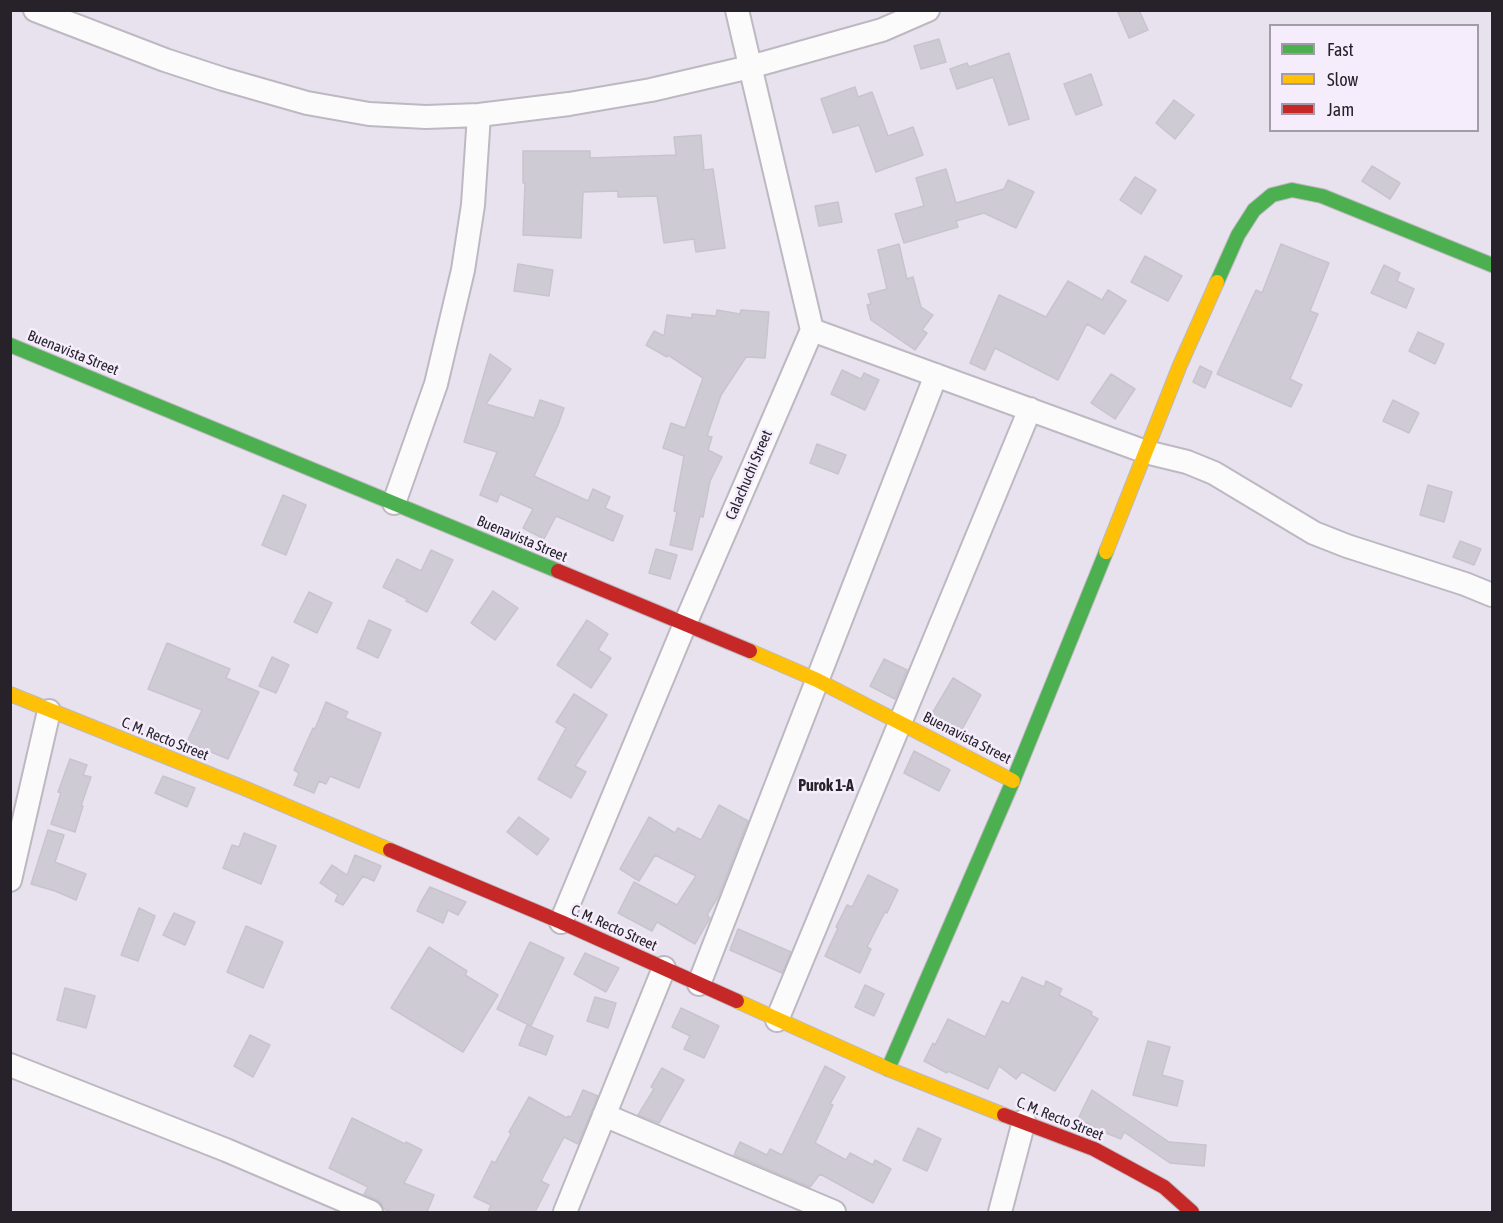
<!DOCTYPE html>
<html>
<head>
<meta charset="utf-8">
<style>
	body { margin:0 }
	#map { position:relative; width:1503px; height:1223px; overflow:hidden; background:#e8e2ee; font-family:"Asap Condensed",sans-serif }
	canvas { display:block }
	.frame { position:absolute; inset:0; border:12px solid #27222a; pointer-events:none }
	.legend { position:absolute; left:1269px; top:24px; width:210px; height:108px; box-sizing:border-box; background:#f5ecfc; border:2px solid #a39ba8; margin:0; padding:8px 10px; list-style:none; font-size:18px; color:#27222a }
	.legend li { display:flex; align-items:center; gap:12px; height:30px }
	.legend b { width:30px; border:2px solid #a39ba8 }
</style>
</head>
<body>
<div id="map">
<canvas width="1503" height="1223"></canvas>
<div class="frame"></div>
<ul class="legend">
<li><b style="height:8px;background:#4caf50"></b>Fast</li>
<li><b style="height:8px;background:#ffc107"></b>Slow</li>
<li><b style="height:8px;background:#c62828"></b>Jam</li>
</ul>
</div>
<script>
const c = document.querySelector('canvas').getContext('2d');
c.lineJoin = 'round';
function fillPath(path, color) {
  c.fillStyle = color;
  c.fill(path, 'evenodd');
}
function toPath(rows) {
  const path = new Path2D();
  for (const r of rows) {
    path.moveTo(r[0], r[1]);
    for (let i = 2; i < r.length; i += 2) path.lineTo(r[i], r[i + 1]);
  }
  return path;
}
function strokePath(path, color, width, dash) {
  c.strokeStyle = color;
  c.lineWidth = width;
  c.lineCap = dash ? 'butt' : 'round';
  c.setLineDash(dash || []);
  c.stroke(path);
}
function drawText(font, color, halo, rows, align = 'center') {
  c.font = font + ' "Asap Condensed",sans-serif';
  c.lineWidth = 5;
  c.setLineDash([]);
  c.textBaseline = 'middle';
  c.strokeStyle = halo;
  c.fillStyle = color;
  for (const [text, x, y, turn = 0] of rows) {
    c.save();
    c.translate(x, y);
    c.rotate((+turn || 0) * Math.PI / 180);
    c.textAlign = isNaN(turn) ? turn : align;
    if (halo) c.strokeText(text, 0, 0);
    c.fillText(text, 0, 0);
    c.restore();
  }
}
const building = toPath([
	[1117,10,1139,10,1148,30,1129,38,1117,10],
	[939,39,946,62,921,69,914,46,939,39],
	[1009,53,1029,119,1009,125,993,77,957,89,950,69,967,63,969,67,1009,53],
	[1091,74,1102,105,1076,115,1064,84,1091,74],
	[855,87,858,97,872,92,888,136,913,127,923,155,876,172,859,125,833,133,821,99,855,87],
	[1174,100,1194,115,1175,139,1156,123,1174,100],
	[701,135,704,170,713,169,725,248,696,252,694,239,664,243,657,196,618,197,618,191,583,192,581,238,523,235,525,183,523,183,523,151,590,151,590,158,676,155,674,137,701,135],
	[1372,166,1400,183,1390,199,1362,181,1372,166],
	[946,169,956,203,1004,189,1008,180,1034,192,1016,228,984,213,956,221,958,227,904,243,895,214,924,206,916,178,946,169],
	[1135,177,1156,190,1141,214,1120,200,1135,177],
	[838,202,842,222,819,226,815,206,838,202],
	[899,244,907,279,913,277,921,307,933,315,922,330,927,333,915,350,871,320,867,305,871,304,868,294,887,289,878,250,899,244],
	[1281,244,1329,263,1310,311,1318,314,1290,379,1302,385,1291,407,1217,374,1256,290,1262,293,1281,244],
	[1145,256,1182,276,1168,301,1131,282,1145,256],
	[518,264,553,270,549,296,514,291,518,264],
	[1384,265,1400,273,1397,281,1414,289,1406,308,1371,293,1384,265],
	[1068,281,1102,300,1108,290,1126,301,1104,334,1087,324,1058,380,995,348,985,370,970,363,999,295,1046,317,1068,281],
	[717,310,740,314,741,310,769,312,765,358,746,357,721,395,707,436,712,437,708,450,722,457,710,481,703,517,700,516,692,550,670,545,677,512,674,511,684,456,663,448,671,423,685,428,703,378,668,355,667,357,646,345,654,331,664,336,667,315,692,318,692,314,716,316,717,310],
	[1418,332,1444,344,1435,364,1409,351,1418,332],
	[490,354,511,369,486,404,534,418,540,400,564,408,558,425,534,476,588,501,593,489,610,497,605,508,623,516,613,541,556,516,544,539,523,528,533,509,500,494,497,502,480,495,497,452,464,442,490,354],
	[1200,366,1212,372,1205,388,1193,382,1200,366],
	[842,370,861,379,864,373,879,380,865,410,831,394,842,370],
	[1111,374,1135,389,1115,419,1091,403,1111,374],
	[1393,400,1419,413,1409,433,1383,421,1393,400],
	[817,444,846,455,838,474,810,463,817,444],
	[1428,485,1452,492,1444,522,1420,515,1428,485],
	[283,495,306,505,286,555,262,545,283,495],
	[1460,541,1481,549,1474,565,1453,557,1460,541],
	[656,549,677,555,670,579,649,573,656,549],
	[431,550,453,560,427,612,406,601,407,599,383,587,397,559,421,571,431,550],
	[493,591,518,608,495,640,471,623,493,591],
	[309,592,332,603,317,633,294,622,309,592],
	[369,620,391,630,378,658,357,648,369,620],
	[587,620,608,634,598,650,611,658,591,688,557,665,587,620],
	[167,643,230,669,226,678,259,692,228,759,187,742,202,710,148,689,167,643],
	[272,657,289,665,276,693,259,686,272,657],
	[884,659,907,670,895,699,870,686,884,659],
	[953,678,981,695,960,733,930,717,953,678],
	[574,694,607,715,575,766,586,772,571,798,538,779,566,728,556,722,574,694],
	[326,702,348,712,345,718,381,733,359,788,330,776,326,784,319,781,314,793,294,785,299,773,294,770,313,728,315,729,326,702],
	[914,751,950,770,939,791,904,773,914,751],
	[70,759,87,765,83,775,91,777,81,806,83,806,75,832,51,824,61,793,58,792,70,759],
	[163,776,195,788,187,807,155,793,163,776],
	[719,805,748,821,718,897,707,915,710,918,695,944,657,922,652,931,618,913,634,882,677,905,696,876,655,855,639,881,620,869,649,817,675,833,678,828,701,840,719,805],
	[519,817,549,839,537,855,507,832,519,817],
	[48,830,64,835,55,862,86,874,76,900,55,891,31,884,48,830],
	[244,833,276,846,261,884,223,868,232,845,239,847,244,833],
	[355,855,381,866,374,881,363,876,343,905,335,901,338,895,320,883,332,865,347,875,355,855],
	[868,875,898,890,887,913,885,912,867,947,871,949,860,973,825,956,838,928,836,927,847,905,852,907,868,875],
	[430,887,466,902,458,915,448,910,443,923,417,911,421,902,430,887],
	[139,908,155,916,138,961,121,955,139,908],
	[174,913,195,922,185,945,163,935,174,913],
	[246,926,283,942,263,988,227,972,246,926],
	[738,929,791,952,782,973,730,950,738,929],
	[530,942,564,958,531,1026,497,1009,530,942],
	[429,947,467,971,465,975,498,995,463,1052,391,1008,429,947],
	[585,953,619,968,606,992,574,974,585,953],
	[1022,977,1044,987,1046,981,1062,989,1059,995,1092,1012,1091,1015,1098,1019,1055,1091,1022,1072,1016,1079,999,1066,988,1089,948,1071,947,1073,924,1061,933,1043,935,1045,948,1019,985,1037,1002,1001,1009,1004,1022,977],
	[865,985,884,994,874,1016,855,1007,865,985],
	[65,988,95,996,86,1028,57,1020,65,988],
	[595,997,616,1003,608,1028,587,1021,595,997],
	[681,1008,719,1026,704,1058,684,1049,690,1036,672,1027,681,1008],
	[527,1025,553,1036,546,1055,519,1045,527,1025],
	[250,1035,270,1045,253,1077,234,1066,250,1035],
	[1148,1041,1170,1047,1162,1075,1183,1081,1177,1106,1133,1095,1148,1041],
	[825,1066,845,1077,830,1104,833,1105,815,1143,846,1160,850,1153,873,1165,875,1160,891,1169,873,1203,820,1174,810,1187,734,1155,740,1142,767,1155,770,1149,782,1155,825,1066],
	[662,1068,684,1080,659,1123,638,1115,654,1089,651,1087,662,1068],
	[583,1090,598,1096,578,1144,564,1137,541,1181,549,1185,535,1212,488,1212,491,1205,474,1197,492,1161,495,1163,511,1134,509,1132,529,1097,567,1118,568,1116,571,1117,583,1090],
	[1092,1090,1169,1142,1206,1145,1204,1166,1170,1163,1124,1132,1121,1139,1106,1133,1078,1119,1092,1090],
	[352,1118,405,1144,406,1142,422,1150,404,1183,434,1195,427,1212,391,1212,384,1209,381,1203,377,1200,364,1194,368,1187,329,1168,352,1118],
	[918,1128,941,1139,927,1171,903,1160,918,1128]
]);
fillPath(building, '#cfcbd5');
strokePath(building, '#c7c4cd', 1.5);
const street = toPath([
	[35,10,165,60,223,79,307,103,369,114,426,117,479,115,569,104,651,90,750,67,882,30,928,10],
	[812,330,1146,452,1187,462,1214,473,1314,533,1347,546,1465,584,1492,595],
	[394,503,436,384,463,270,473,205,479,115],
	[10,880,49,711],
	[561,922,685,624,812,330,737,10],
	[699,984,936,375],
	[777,1020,1030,409],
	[10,1065,226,1150,371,1212],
	[604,1115,834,1212],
	[565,1212,664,968],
	[1000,1212,1024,1121]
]);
const fast = toPath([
	[1217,282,1238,235,1254,210,1272,195,1292,190,1322,196,1492,265],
	[10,345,558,571],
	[888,1069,1013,781,1106,552]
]);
const slow = toPath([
	[1106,552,1180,365,1217,282],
	[750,651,817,680,1013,781],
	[10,694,244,788,390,850],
	[737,1001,888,1069,1004,1115]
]);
const jam = toPath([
	[558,571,750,651],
	[390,850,561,922,737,1001],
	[1004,1115,1094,1149,1164,1187,1192,1212]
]);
strokePath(street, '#bdb8c1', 26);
strokePath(fast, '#bdb8c1', 16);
strokePath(slow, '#bdb8c1', 16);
strokePath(jam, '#bdb8c1', 16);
strokePath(street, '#fcfbfc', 22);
strokePath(fast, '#4caf50', 14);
strokePath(slow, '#ffc107', 14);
strokePath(jam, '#c62828', 14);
drawText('15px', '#27222a', '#f5ecfc', [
	["Buenavista Street",73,353,22],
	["Calachuchi Street",749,475,-67],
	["Buenavista Street",522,539,23],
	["Buenavista Street",967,738,27],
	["C. M. Recto Street",165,739,22],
	["C. M. Recto Street",614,928,24],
	["C. M. Recto Street",1060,1119,22]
]);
drawText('bold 16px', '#27222a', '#f5ecfc', [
	["Purok 1-A",826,786]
]);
</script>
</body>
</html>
